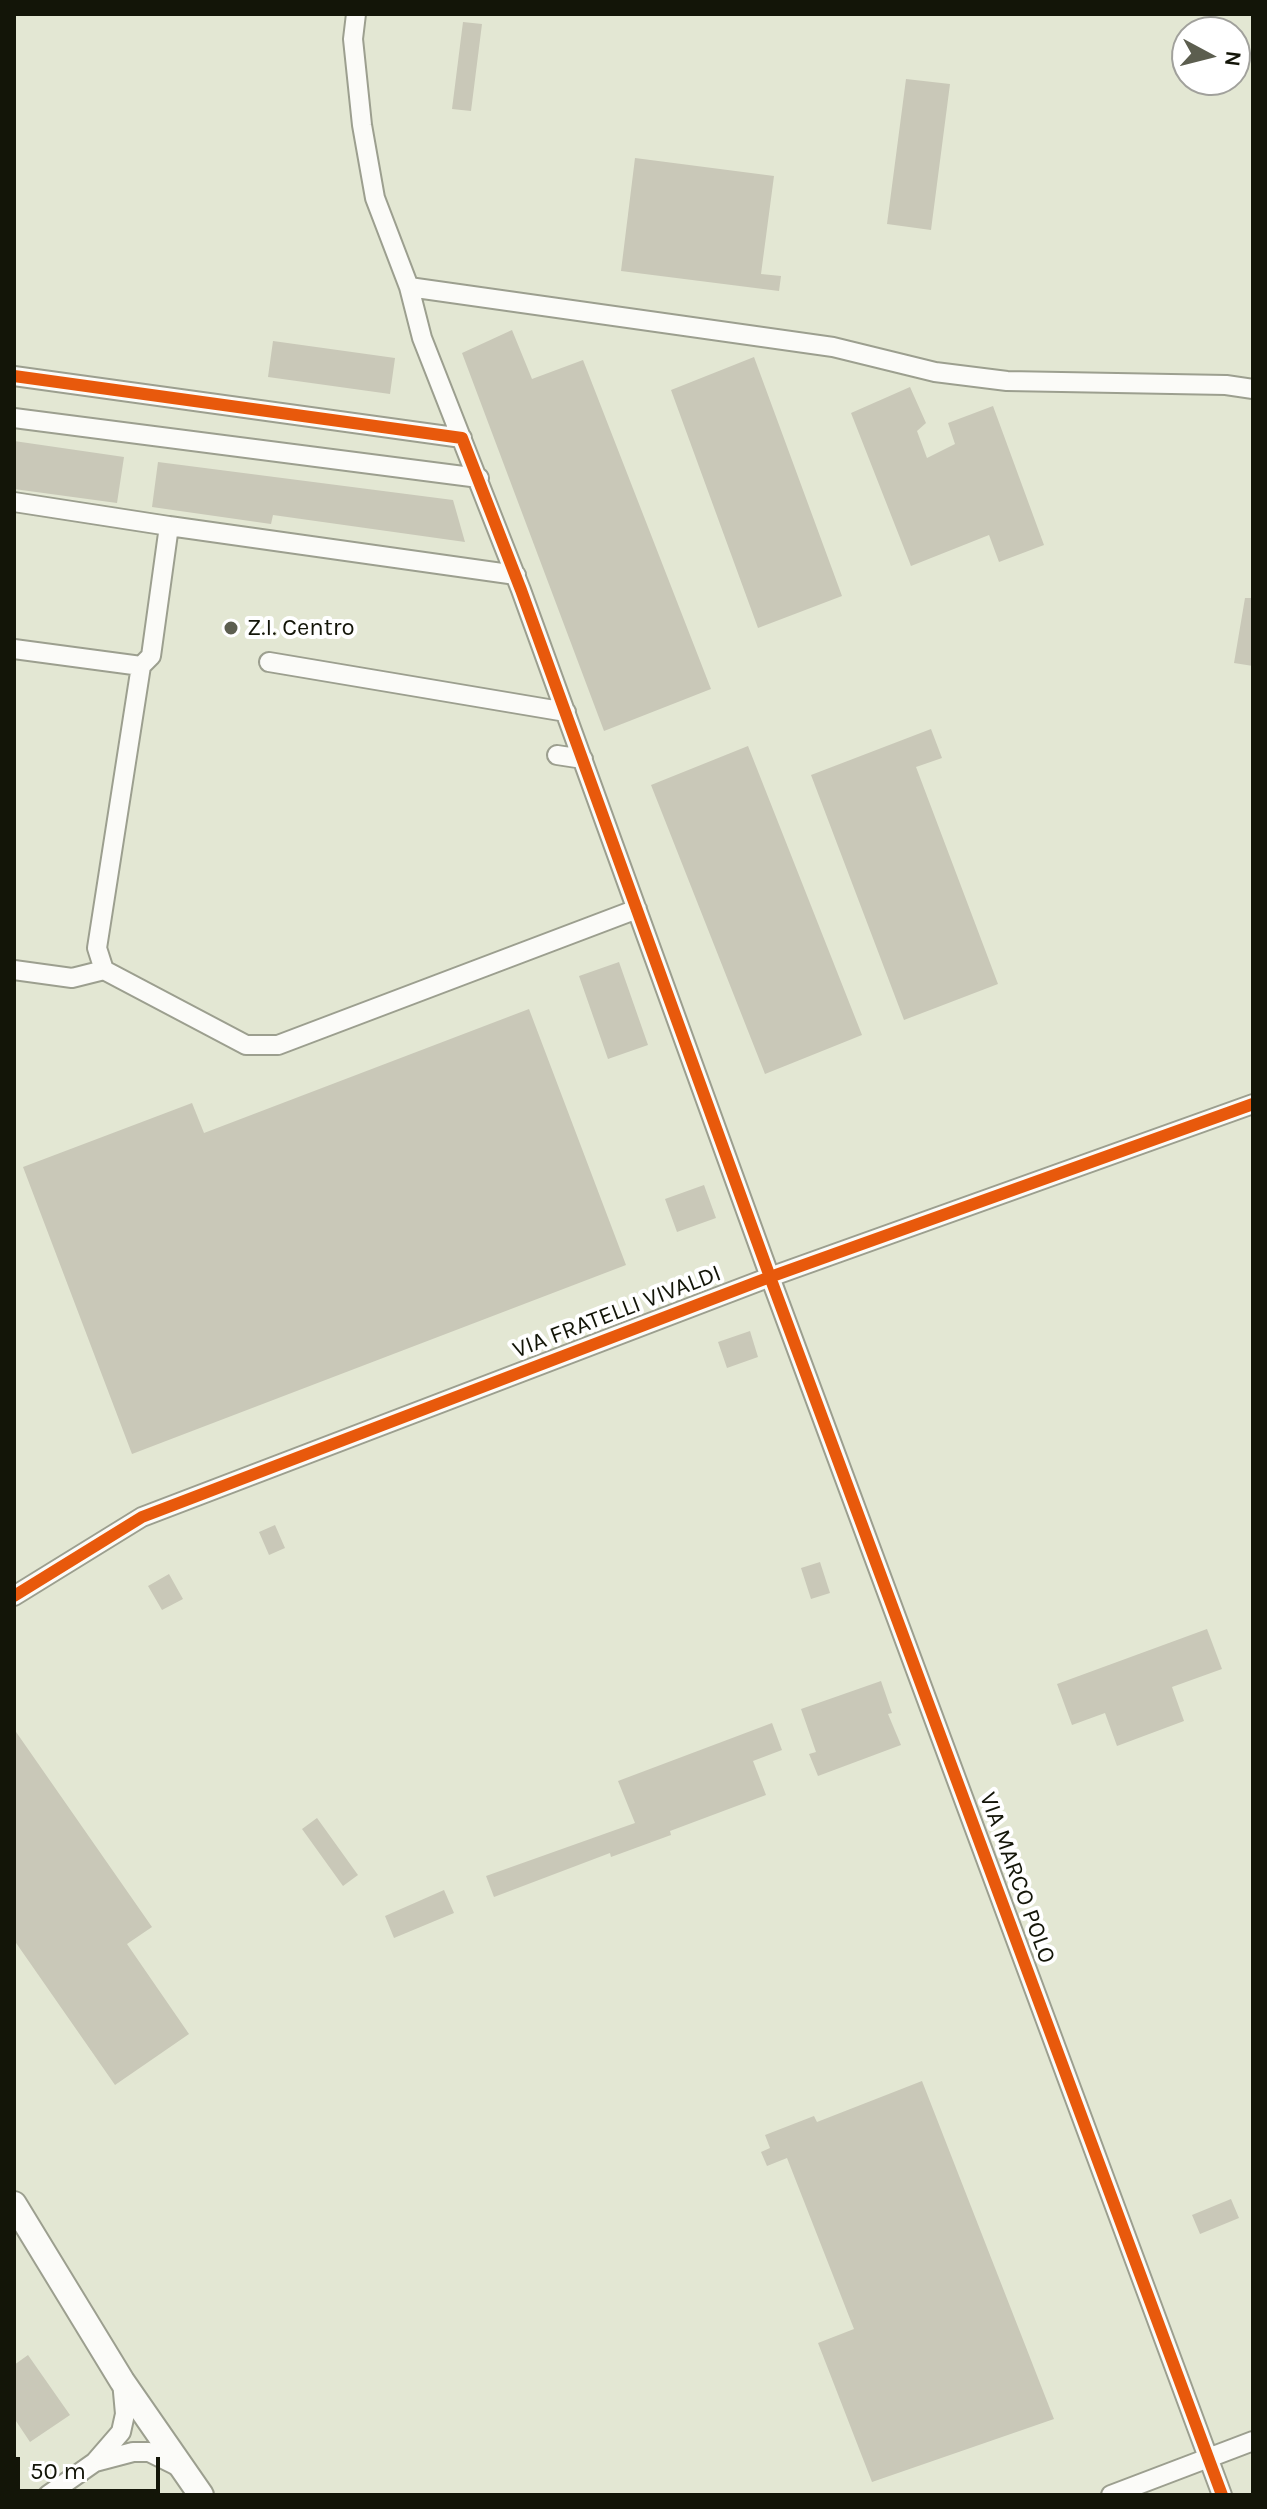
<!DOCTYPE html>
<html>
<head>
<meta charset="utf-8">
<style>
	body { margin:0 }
	#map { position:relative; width:1267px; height:2509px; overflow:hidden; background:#e3e7d3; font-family:Karla,sans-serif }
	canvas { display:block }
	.frame { position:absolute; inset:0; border:16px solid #131508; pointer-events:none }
	.north { position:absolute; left:1171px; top:16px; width:80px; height:80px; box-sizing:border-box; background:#fff; border:2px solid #a1a19c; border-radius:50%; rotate:97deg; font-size:22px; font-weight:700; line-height:32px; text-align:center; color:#131508 }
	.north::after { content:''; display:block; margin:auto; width:28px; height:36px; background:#5c5e4f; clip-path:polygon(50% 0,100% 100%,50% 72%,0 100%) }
	.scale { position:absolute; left:16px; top:2457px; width:144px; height:36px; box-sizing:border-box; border:4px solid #131508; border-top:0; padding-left:10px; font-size:24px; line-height:28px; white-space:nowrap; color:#131508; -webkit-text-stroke:6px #fff; paint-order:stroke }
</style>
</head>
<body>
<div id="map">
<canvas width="1267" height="2509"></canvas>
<div class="frame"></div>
<div class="north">N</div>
<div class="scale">50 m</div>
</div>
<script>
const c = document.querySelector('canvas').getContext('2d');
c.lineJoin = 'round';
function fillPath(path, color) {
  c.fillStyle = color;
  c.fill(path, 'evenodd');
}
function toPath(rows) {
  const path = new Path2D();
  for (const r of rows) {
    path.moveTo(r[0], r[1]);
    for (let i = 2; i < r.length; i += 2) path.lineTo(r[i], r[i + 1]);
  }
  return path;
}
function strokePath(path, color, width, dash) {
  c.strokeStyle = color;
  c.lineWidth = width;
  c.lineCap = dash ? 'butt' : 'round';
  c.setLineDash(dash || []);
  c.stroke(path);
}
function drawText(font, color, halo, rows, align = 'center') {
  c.font = font + ' Karla,sans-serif';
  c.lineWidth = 8;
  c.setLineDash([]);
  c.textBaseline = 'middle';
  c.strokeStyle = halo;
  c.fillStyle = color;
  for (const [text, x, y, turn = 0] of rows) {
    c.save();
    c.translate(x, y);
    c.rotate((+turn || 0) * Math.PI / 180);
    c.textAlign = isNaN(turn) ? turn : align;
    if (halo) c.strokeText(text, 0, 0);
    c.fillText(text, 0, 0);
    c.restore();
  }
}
fillPath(toPath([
	[463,22,482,24,471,111,452,109],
	[906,79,950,84,931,230,887,224],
	[635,158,774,176,761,274,781,276,779,291,621,271],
	[512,330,532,379,583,360,711,689,604,731,462,353],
	[273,341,395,358,390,394,268,377],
	[754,357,842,596,758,628,671,390],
	[910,387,926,423,917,431,927,458,955,444,948,423,993,406,1044,545,999,562,989,535,911,566,851,413],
	[14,441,124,457,117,503,14,489],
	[158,462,453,500,465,542,273,515,271,524,152,507],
	[1245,598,1253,598,1253,666,1234,663],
	[931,729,942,758,916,767,998,984,904,1020,811,775],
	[748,746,862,1035,765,1074,651,785],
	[619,962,648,1045,608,1059,579,976],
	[529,1009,626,1265,132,1454,23,1167,192,1103,204,1133],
	[704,1185,716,1218,677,1232,665,1199],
	[750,1331,758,1357,727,1368,718,1342],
	[275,1525,285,1548,269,1555,259,1532],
	[820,1562,830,1593,811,1599,801,1568],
	[169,1574,183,1599,162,1610,148,1586],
	[1207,1629,1222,1669,1172,1687,1184,1721,1117,1746,1105,1713,1072,1725,1057,1684],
	[881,1681,892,1713,888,1714,901,1745,818,1776,809,1754,816,1752,801,1709],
	[772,1723,782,1750,753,1761,766,1795,670,1831,671,1835,611,1857,610,1853,494,1897,486,1876,635,1823,618,1781],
	[14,1729,152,1927,127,1944,189,2034,115,2085,14,1940],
	[317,1818,358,1875,343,1886,302,1829],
	[444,1890,454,1913,394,1938,385,1916],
	[922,2081,1054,2419,872,2482,818,2343,854,2329,787,2158,767,2166,761,2152,770,2148,765,2135,814,2116,817,2122],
	[1231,2199,1239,2218,1200,2234,1192,2215],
	[28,2355,70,2415,30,2442,14,2418,14,2365]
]), '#c9c8b8');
const minor = toPath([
	[356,14,353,39,362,125,375,198,409,287,422,338,521,590,770,1277,1222,2495],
	[409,287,833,347,935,372,1007,381,1226,385,1253,389],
	[14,376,462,438],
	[14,418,479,478],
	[14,502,169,526,151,656,141,666],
	[169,526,516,575],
	[14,649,141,666,97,948,104,970,246,1045,278,1045,637,909],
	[269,662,566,712],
	[557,755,583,759],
	[14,970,72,978,104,970],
	[14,1596,142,1517,770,1277,1253,1104],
	[95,2462,133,2452,149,2452,181,2468],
	[48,2495,95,2462,121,2432,125,2414,122,2381],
	[1111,2495,1253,2441]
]);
const major = toPath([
	[14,2204,122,2381,201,2495]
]);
strokePath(minor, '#9c9f8f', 22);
strokePath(major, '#9c9f8f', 28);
strokePath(minor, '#fbfbf8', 18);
strokePath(major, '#fbfbf8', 24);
strokePath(toPath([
	[14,376,462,438,521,590,770,1277,1222,2495],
	[14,1596,142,1517,770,1277,1253,1104]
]), '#e8590c', 12);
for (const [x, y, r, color] of [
	[231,628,8,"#5c5e4f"]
]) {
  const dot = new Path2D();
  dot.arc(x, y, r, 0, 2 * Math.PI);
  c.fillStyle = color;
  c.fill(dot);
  strokePath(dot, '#fff', 3);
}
drawText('24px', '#131508', '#fff', [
	["Z.I. Centro",247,628]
], 'left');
drawText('24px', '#131508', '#fff', [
	["VIA FRATELLI VIVALDI",617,1312,-21],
	["VIA MARCO POLO",1017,1878,70]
]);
</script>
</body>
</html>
